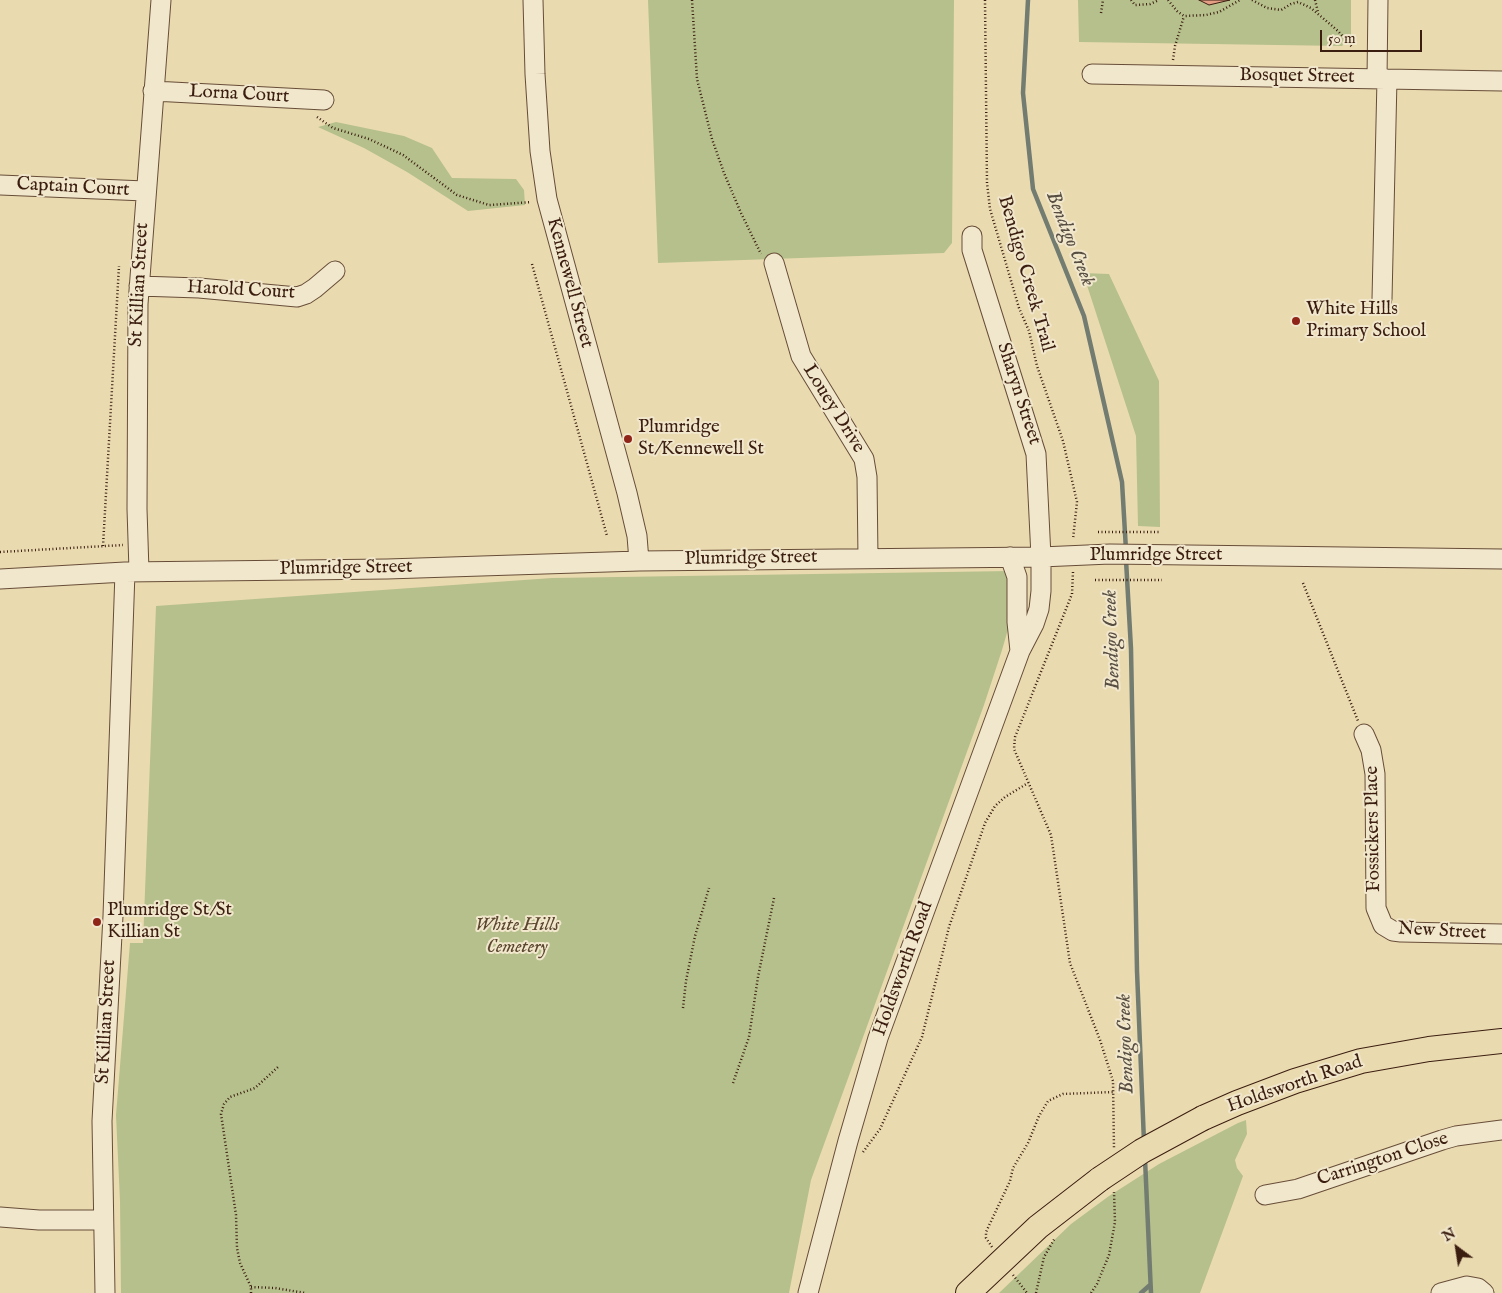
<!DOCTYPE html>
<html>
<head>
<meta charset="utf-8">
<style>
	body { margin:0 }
	#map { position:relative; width:1502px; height:1293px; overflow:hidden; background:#eadab0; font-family:"IM FELL English",serif }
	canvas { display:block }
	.north { position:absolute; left:1432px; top:1223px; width:50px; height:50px; -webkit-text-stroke:4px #f1e7cc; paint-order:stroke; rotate:329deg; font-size:14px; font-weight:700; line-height:20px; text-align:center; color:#3b1e10 }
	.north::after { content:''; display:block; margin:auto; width:18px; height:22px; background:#3b1e10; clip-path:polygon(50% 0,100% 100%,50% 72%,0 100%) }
	.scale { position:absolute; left:1320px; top:30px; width:102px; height:22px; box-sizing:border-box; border:2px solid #3b1e10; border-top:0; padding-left:6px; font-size:15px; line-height:18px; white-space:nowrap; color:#3b1e10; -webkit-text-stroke:4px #f1e7cc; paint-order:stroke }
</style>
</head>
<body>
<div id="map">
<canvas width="1502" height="1293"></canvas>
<div class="north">N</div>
<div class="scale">50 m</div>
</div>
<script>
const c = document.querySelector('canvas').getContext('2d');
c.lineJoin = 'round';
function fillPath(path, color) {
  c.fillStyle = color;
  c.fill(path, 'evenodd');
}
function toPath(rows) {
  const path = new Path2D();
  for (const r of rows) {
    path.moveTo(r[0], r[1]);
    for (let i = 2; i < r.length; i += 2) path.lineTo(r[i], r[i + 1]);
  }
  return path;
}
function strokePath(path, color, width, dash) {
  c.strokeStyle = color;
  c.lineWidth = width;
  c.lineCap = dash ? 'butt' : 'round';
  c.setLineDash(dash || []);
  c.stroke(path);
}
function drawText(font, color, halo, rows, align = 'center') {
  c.font = font + ' "IM FELL English",serif';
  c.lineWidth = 4;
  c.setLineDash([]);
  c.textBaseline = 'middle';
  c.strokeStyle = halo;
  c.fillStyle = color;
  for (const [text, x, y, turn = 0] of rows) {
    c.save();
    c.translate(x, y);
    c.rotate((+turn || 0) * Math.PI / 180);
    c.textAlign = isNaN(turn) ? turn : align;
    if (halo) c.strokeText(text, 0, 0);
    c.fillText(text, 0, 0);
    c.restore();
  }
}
fillPath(toPath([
	[648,0,954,0,952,243,944,253,658,263],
	[1078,0,1351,0,1351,36,1342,46,1079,42],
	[336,122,404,136,432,148,452,178,516,179,524,190,525,205,468,211,407,172,364,148,318,127],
	[1083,273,1109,274,1159,381,1160,527,1138,526,1136,436],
	[1010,571,1011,619,1002,650,984,705,811,1180,789,1293,121,1293,120,1201,116,1115,130,943,143,943,156,606,552,578],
	[1246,1120,1247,1134,1235,1160,1237,1168,1243,1176,1200,1293,999,1293,1071,1224,1109,1196,1159,1164,1238,1123]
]), '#b6c08c');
strokePath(toPath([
	[1028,0,1023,93,1033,189,1084,316,1122,482,1126,550],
	[1126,560,1131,649,1137,971,1144,1142],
	[1145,1159,1151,1293],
	[1141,1293,1150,1285]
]), '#737c71', 4.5);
const building = toPath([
	[1199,0,1230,0,1209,5,1199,0]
]);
fillPath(building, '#e59e86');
strokePath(building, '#3b1e10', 1);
const minor = toPath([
	[533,0,535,74,540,151,547,199,627,493,637,536,639,561],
	[1092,74,1502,81],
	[1377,79,1378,0],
	[153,91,324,100],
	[0,185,145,191],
	[774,263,801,356,864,459,867,477,868,558],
	[139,286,199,288,297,297,306,294,315,288,335,271],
	[1382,299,1387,79],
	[1010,557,1017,577,1017,622,1020,651],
	[139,571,137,509,138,304,161,0],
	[0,579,125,572,387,569,639,561,1041,557,1110,554,1502,559],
	[1364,734,1371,750,1375,774,1376,908,1383,925,1393,931,1401,932,1502,934],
	[1265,1195,1298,1189,1442,1140,1456,1136,1502,1130],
	[0,1217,39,1220,103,1220],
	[105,1293,102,1121,113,916,125,572],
	[808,1293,848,1141,878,1038,1020,651,1034,624,1039,609,1041,591,1041,557,1036,454,972,250,972,236],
	[1441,1293,1467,1286,1478,1288,1484,1293]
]);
const major = toPath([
	[1203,1118,1237,1103,1295,1081,1361,1061,1429,1049,1502,1041],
	[968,1293,1038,1227,1100,1179]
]);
strokePath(minor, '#674d38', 21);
strokePath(major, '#3b1e10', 26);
strokePath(toPath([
	[692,0,697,79,712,139,724,173,741,213,761,254],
	[985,0,987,183,990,209,1019,308,1029,331,1037,366,1063,441,1077,502,1073,539],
	[1131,0,1135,5,1150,4,1159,0],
	[1168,0,1177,11,1184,16,1206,15,1219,12,1240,0],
	[1252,0,1267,8,1281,10,1291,4,1298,2,1311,8,1338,31,1353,48],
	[1315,0,1318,12],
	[1101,13,1103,0],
	[1173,60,1175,46,1184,16],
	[317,117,333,128,369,139,403,155,457,195,489,205,531,202],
	[532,264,607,536],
	[1098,532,1161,532],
	[103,546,119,266],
	[0,552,123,545],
	[1073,572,1072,594,1015,737,1014,749,1051,835,1070,963,1100,1040,1113,1081,1114,1149],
	[1095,580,1162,580],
	[1303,583,1358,721],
	[683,1008,686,981,695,936,709,888],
	[733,1083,749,1037,758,977,774,898],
	[863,1152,880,1129,922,1037,949,927,985,823,995,806,1005,797,1028,783],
	[992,1247,986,1238,986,1232,1010,1181,1013,1168,1028,1143,1039,1116,1048,1101,1063,1094,1113,1092],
	[1013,1275,1027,1293],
	[251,1287,275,1288,305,1293],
	[251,1293,251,1287,240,1263,237,1248,236,1215,221,1114,224,1104,230,1097,255,1088,278,1067],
	[1036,1293,1044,1257,1055,1238],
	[1091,1293,1097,1284,1109,1255,1115,1222,1114,1192]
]), '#3b1e10', 2.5, [1, 2.5]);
strokePath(minor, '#f1e7cc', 19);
strokePath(major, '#eadab0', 24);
const majorBridge = toPath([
	[1100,1179,1142,1151,1203,1118]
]);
strokePath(majorBridge, '#3b1e10', 26, []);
strokePath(majorBridge, '#eadab0', 24);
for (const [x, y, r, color] of [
	[1296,321,5,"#8f2418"],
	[628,439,5,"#8f2418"],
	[97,922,5,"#8f2418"]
]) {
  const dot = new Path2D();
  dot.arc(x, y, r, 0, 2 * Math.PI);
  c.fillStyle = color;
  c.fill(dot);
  strokePath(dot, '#f1e7cc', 2);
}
drawText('19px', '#3b1e10', '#f1e7cc', [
	["Bosquet Street",1297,77,1],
	["Lorna Court",239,95,3],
	["Captain Court",73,188,3],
	["Bendigo Creek Trail",1025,274,74],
	["Kennewell Street",569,283,75],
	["St Killian Street",140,285,-87],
	["Harold Court",241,291,3],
	["Sharyn Street",1018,394,72],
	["Louey Drive",833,409,58],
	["Plumridge Street",1156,556],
	["Plumridge Street",751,559,-1],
	["Plumridge Street",346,569,-1],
	["Fossickers Place",1374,829,-91],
	["New Street",1442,932,3],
	["Holdsworth Road",904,969,-70],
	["St Killian Street",107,1022,-87],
	["Holdsworth Road",1295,1085,-19],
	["Carrington Close",1383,1160,-18]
]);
drawText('19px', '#3b1e10', '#f1e7cc', [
	["White Hills",1306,310],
	["Primary School",1306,332],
	["Plumridge",638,428],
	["St/Kennewell St",638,450],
	["Plumridge St/St",107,911],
	["Killian St",107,933]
], 'left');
drawText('italic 19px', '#5a462f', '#f1e7cc', [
	["White Hills",517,926],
	["Cemetery",517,948]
]);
drawText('italic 20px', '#574d41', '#f1e7cc', [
	["Bendigo Creek",1069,239,68],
	["Bendigo Creek",1113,640,-92],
	["Bendigo Creek",1127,1044,-92]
]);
</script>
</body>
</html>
